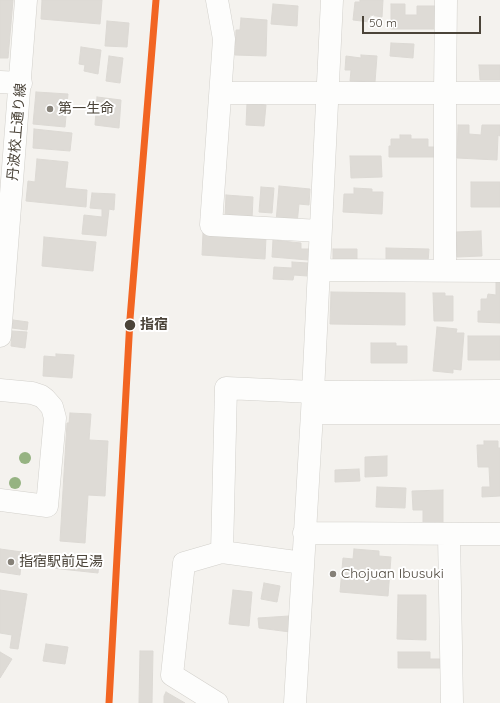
<!DOCTYPE html>
<html>
<head>
<meta charset="utf-8">
<style>
	body { margin:0 }
	#map { position:relative; width:500px; height:703px; overflow:hidden; background:#f4f2ee; font-family:Quicksand,sans-serif }
	canvas { display:block }
	.scale { position:absolute; left:362px; top:16px; width:119px; height:18px; box-sizing:border-box; border:2px solid #4b4439; border-top:0; padding-left:5px; font-size:12px; line-height:14px; white-space:nowrap; color:#4b4439; -webkit-text-stroke:3px #fff; paint-order:stroke }
</style>
</head>
<body>
<div id="map">
<canvas width="500" height="703"></canvas>
<div class="scale">50 m</div>
</div>
<script>
const c = document.querySelector('canvas').getContext('2d');
c.lineJoin = 'round';
function fillPath(path, color) {
  c.fillStyle = color;
  c.fill(path, 'evenodd');
}
function toPath(rows) {
  const path = new Path2D();
  for (const r of rows) {
    path.moveTo(r[0], r[1]);
    for (let i = 2; i < r.length; i += 2) path.lineTo(r[i], r[i + 1]);
  }
  return path;
}
function strokePath(path, color, width, dash) {
  c.strokeStyle = color;
  c.lineWidth = width;
  c.lineCap = dash ? 'butt' : 'round';
  c.setLineDash(dash || []);
  c.stroke(path);
}
function drawText(font, color, halo, rows, align = 'center') {
  c.font = font + ' Quicksand,"Noto Sans JP",sans-serif';
  c.lineWidth = 4;
  c.setLineDash([]);
  c.textBaseline = 'middle';
  c.strokeStyle = halo;
  c.fillStyle = color;
  for (const [text, x, y, turn = 0] of rows) {
    c.save();
    c.translate(x, y);
    c.rotate((+turn || 0) * Math.PI / 180);
    c.textAlign = isNaN(turn) ? turn : align;
    if (halo) c.strokeText(text, 0, 0);
    c.fillText(text, 0, 0);
    c.restore();
  }
}
const building = toPath([
	[0,0,13,0,8,58,0,58,0,0],
	[42,0,102,0,100,24,41,19,42,0],
	[360,0,383,0,382,17,370,15,370,22,353,20,355,2,360,2,360,0],
	[273,4,298,6,297,26,271,24,273,4],
	[391,4,405,4,405,15,417,15,417,6,435,6,435,29,391,29,391,4],
	[241,18,267,20,266,56,235,55,236,30,240,30,241,18],
	[107,21,129,23,127,47,105,46,107,21],
	[391,43,414,44,413,58,390,56,391,43],
	[81,47,101,50,98,74,84,71,85,65,79,64,81,47],
	[361,55,377,56,375,82,350,81,351,70,345,70,346,56,361,58,361,55],
	[109,56,123,58,120,83,106,81,109,56],
	[479,65,500,65,500,80,480,80,479,65],
	[36,92,68,94,65,127,33,124,36,92],
	[97,97,121,100,119,128,95,125,97,97],
	[247,103,266,105,264,126,246,125,247,103],
	[458,125,469,125,469,134,481,135,482,125,500,125,500,136,498,135,497,160,457,158,458,125],
	[34,129,72,133,70,151,33,148,34,129],
	[400,135,411,135,411,139,428,139,428,147,435,147,435,157,389,157,389,146,391,146,391,139,400,139,400,135],
	[350,156,381,156,382,177,351,178,350,156],
	[37,159,68,162,65,188,87,190,86,207,26,201,28,181,35,182,37,159],
	[471,182,500,182,500,207,471,207,471,182],
	[279,186,310,189,309,205,299,204,297,224,276,222,279,186],
	[261,187,274,188,272,213,259,212,261,187],
	[354,188,372,189,372,192,383,192,382,214,343,212,344,194,354,194,354,188],
	[92,193,115,194,114,210,109,209,106,236,82,234,84,215,102,217,102,209,90,208,92,193],
	[226,195,253,197,252,220,225,218,226,195],
	[481,231,482,256,457,257,456,232,481,231],
	[203,233,266,237,265,259,202,255,203,233],
	[44,237,96,242,93,271,42,266,44,237],
	[273,240,301,243,301,249,309,249,308,260,272,257,273,240],
	[386,248,429,249,428,262,386,261,386,248],
	[333,249,357,249,357,261,333,260,333,249],
	[292,262,308,263,307,276,294,275,293,280,273,279,274,267,292,268,292,262],
	[496,281,500,281,500,323,478,322,478,311,481,311,481,299,487,299,488,294,496,295,496,281],
	[331,292,405,293,405,325,330,324,331,292],
	[433,293,445,293,445,296,453,296,453,321,434,321,433,293],
	[13,320,28,322,27,330,12,328,13,320],
	[437,327,457,329,456,333,464,333,461,370,453,369,453,373,433,371,437,327],
	[12,331,27,332,25,348,11,346,12,331],
	[468,336,500,336,500,360,468,360,468,336],
	[371,343,396,343,396,346,407,346,407,363,371,363,371,343],
	[56,354,74,355,72,378,43,376,44,356,56,357,56,354],
	[70,413,91,414,89,440,108,441,105,496,88,495,85,543,60,541,67,423,69,423,70,413],
	[484,441,498,441,498,448,500,448,500,496,482,497,482,487,490,487,489,467,478,467,477,445,484,445,484,441],
	[387,456,387,476,365,477,365,457,387,456],
	[359,469,360,481,335,482,335,470,359,469],
	[377,487,406,488,405,508,376,507,377,487],
	[443,490,443,523,423,523,423,510,413,510,412,491,443,490],
	[0,549,22,552,20,575,0,572,0,549],
	[354,549,379,551,379,556,391,557,388,596,340,592,343,558,353,559,354,549],
	[34,556,99,562,98,573,33,566,34,556],
	[264,583,280,586,277,602,261,599,264,583],
	[0,590,27,594,18,649,10,648,12,635,0,633,0,590],
	[233,590,252,592,249,626,229,624,233,590],
	[398,595,426,595,426,640,397,639,398,595],
	[289,616,290,632,259,628,258,618,289,616],
	[46,644,68,647,65,664,43,661,46,644],
	[140,651,153,651,152,703,139,703,140,651],
	[0,652,12,659,0,678,0,652],
	[398,652,430,652,430,659,442,659,442,668,398,668,398,652],
	[166,692,185,703,164,703,164,696,166,692]
]);
fillPath(building, '#dedbd6');
strokePath(building, '#dcd9d4', 1);
const minor = toPath([
	[217,0,224,39,211,225,320,231],
	[0,82,21,83],
	[221,93,500,93],
	[319,270,500,271],
	[445,270,445,93,446,0],
	[0,336,26,0],
	[0,390,32,393,41,396,45,399,52,407,55,418,47,506,0,500],
	[312,413,500,413],
	[304,533,500,534],
	[449,535,452,703],
	[303,563,222,552,226,388,313,392,500,391],
	[217,703,172,675,184,563,222,552],
	[295,703,312,413,332,0]
]);
strokePath(minor, '#d2d0cb', 23);
strokePath(minor, '#fdfdfc', 22);
strokePath(toPath([
	[109,703,130,319,156,0]
]), '#f26522', 7);
c.fillStyle = '#96b382';
for (const [x, y] of [
	[25,458],
	[15,483]
]) {
  c.beginPath();
  c.arc(x, y, 6, 0, 2 * Math.PI);
  c.fill();
}
for (const [x, y, r, color] of [
	[50,109,4,"#868178"],
	[130,325,6,"#4b4439"],
	[11,562,4,"#868178"],
	[333,574,4,"#868178"]
]) {
  const dot = new Path2D();
  dot.arc(x, y, r, 0, 2 * Math.PI);
  c.fillStyle = color;
  c.fill(dot);
  strokePath(dot, '#fff', 1.5);
}
drawText('14px', '#4b4439', '#fff', [
	["第一生命",58,109],
	["指宿駅前足湯",19,562],
	["Chojuan Ibusuki",341,574]
], 'left');
drawText('14px', '#4b4439', '#fff', [
	["丹波校上通り線",17,132,-85]
]);
drawText('bold 14px', '#4b4439', '#fff', [
	["指宿",140,325]
], 'left');
</script>
</body>
</html>
